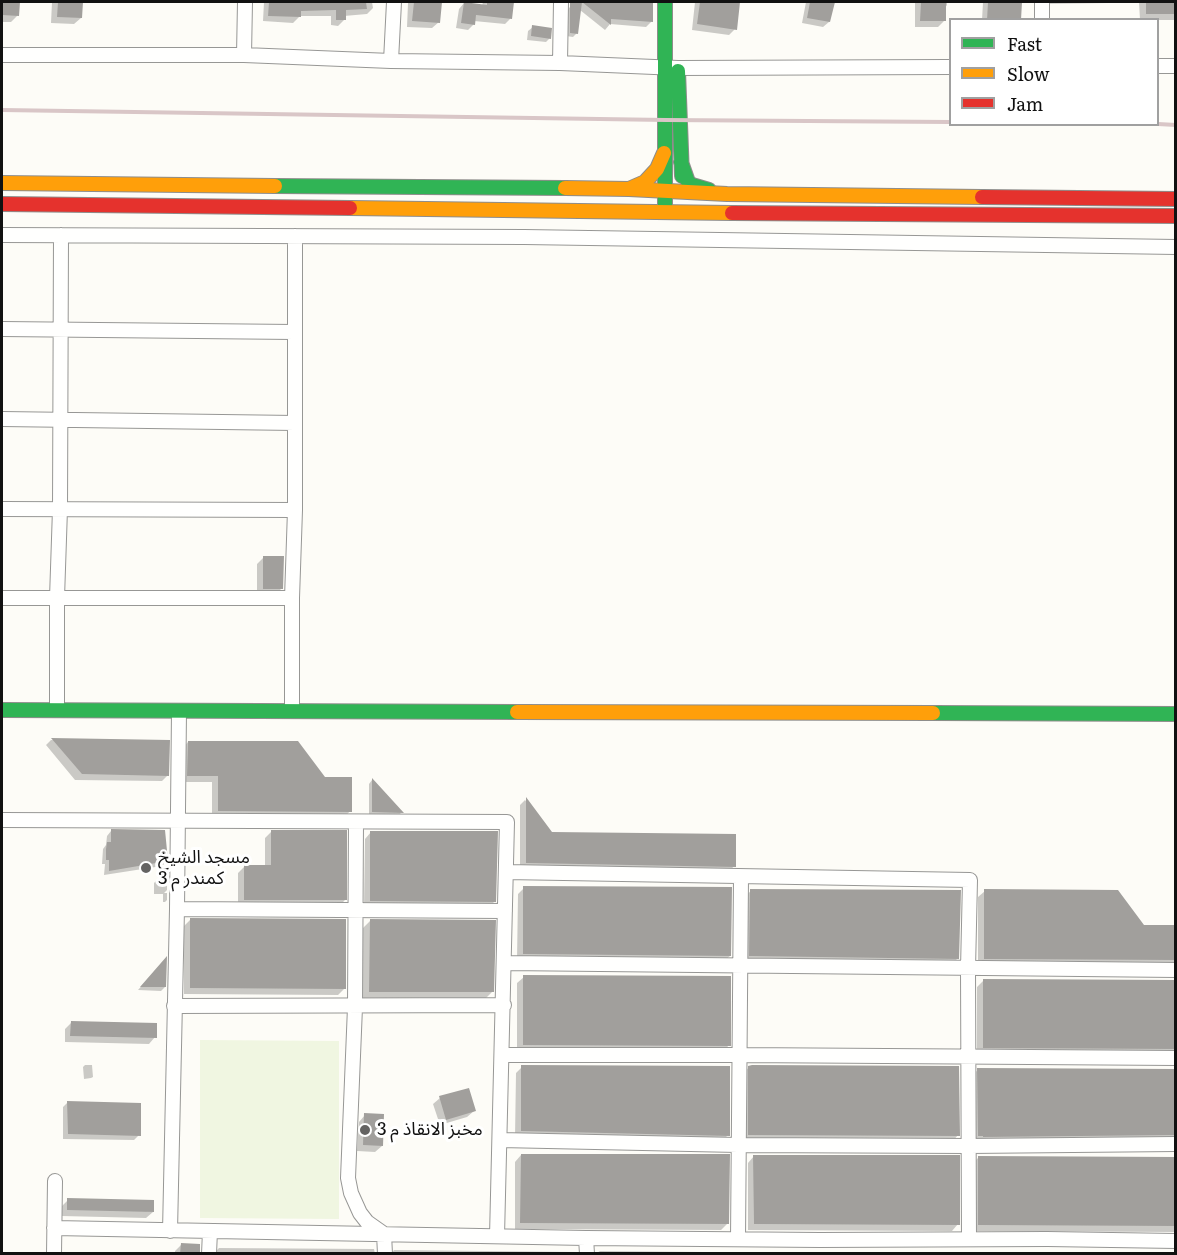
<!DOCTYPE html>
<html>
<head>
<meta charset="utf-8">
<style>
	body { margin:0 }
	#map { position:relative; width:1177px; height:1255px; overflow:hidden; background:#fdfcf7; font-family:Literata,serif }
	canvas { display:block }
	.frame { position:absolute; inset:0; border:3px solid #111; pointer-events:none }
	.legend { position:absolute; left:949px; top:18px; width:210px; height:108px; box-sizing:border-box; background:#fff; border:2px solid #a0a0a0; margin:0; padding:8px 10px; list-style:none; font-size:18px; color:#111 }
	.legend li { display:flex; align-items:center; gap:12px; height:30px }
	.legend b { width:30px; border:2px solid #a0a0a0 }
</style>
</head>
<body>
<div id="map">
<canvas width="1177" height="1255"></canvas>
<div class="frame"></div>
<ul class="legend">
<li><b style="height:8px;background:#30b455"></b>Fast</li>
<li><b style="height:8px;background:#ff9f0a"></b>Slow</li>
<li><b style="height:8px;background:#e5322d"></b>Jam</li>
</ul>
</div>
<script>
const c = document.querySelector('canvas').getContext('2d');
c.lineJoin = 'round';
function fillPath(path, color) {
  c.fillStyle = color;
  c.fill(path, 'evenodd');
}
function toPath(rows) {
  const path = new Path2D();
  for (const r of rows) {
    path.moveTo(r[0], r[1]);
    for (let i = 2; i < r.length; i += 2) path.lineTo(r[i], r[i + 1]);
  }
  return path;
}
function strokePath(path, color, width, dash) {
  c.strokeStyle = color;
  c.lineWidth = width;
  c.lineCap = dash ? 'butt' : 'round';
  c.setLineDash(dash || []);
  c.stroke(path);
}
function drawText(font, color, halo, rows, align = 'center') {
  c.font = font + ' Literata,"Noto Sans Arabic",serif';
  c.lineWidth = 6;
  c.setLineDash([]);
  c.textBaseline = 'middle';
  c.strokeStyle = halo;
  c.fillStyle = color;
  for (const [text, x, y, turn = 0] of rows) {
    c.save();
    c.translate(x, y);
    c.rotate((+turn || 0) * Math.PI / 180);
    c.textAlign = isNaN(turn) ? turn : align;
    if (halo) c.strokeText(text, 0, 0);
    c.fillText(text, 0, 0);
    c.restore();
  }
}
fillPath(toPath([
	[200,1040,339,1041,339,1219,200,1218]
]), '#f0f6e1');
fillPath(toPath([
	[2,2,18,2,17,16,11,22,2,22],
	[52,2,82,2,81,18,74,24,51,23],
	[264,2,372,2,373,8,367,14,344,16,345,19,338,26,331,25,331,16,300,16,293,23,263,21],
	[410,2,440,2,439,22,432,28,407,27,408,3],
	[483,2,512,2,510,19,505,24,474,21,474,24,468,30,456,28,459,9,464,3,482,6],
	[569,2,652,2,652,21,646,27,610,24,605,30,580,10,577,33,573,37,566,36,566,11,570,7,577,8],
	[695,2,739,2,735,29,729,35,692,30],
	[806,2,833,2,829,22,823,27,802,23],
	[915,2,947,2,947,5,945,8,944,21,938,27,915,27],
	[983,2,1020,2,1019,20,982,20],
	[1044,2,1111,2,1109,3,1044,4],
	[1139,2,1176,2,1176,20,1140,20],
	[533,27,550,38,546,42,527,40,528,31],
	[264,557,282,588,275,595,257,595,257,564],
	[51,740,168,741,168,775,162,781,75,780,46,745],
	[188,742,350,811,344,818,212,817,212,782,182,782,182,749],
	[372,780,401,813,398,816,369,816,369,784],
	[525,800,552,834,734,866,728,873,520,869,520,805],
	[111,831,167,861,162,866,104,875,105,864,102,864,103,849,106,845,107,836],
	[271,832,345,900,339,906,238,906,238,873,245,866,265,866,265,838],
	[371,832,495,901,488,908,364,907,365,839],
	[158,879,167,879,167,890,164,893,167,893,167,900,165,902,163,902,163,894,154,894,154,883],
	[524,888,730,956,723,962,517,960,518,894],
	[751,891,958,958,951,965,743,962,744,897],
	[985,891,1144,926,1176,926,1176,965,978,965,978,897],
	[190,920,345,988,338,995,184,994,184,926],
	[370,921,494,921,492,992,486,998,363,998,363,928],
	[163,962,165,987,161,991,138,990],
	[524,977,729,1045,723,1052,517,1051,517,983],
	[984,980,1176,981,1176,1055,977,1054,977,987],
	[71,1023,155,1037,149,1044,65,1042,65,1029],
	[85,1065,92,1065,93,1077,91,1078,84,1079,83,1067],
	[522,1067,728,1135,722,1141,515,1137,516,1073],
	[749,1067,958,1135,952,1142,742,1141,743,1074],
	[978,1070,1176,1070,1176,1144,972,1142,971,1076],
	[440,1098,474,1111,467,1117,440,1125,433,1104],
	[68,1102,139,1135,134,1140,63,1139,63,1107],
	[365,1115,382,1146,375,1152,357,1151,359,1122],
	[521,1155,728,1223,721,1230,515,1229,515,1162],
	[754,1156,958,1224,952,1231,748,1230,748,1163],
	[978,1158,1176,1158,1176,1232,972,1231,972,1164],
	[68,1200,153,1212,146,1218,61,1216,61,1207],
	[181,1245,199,1254,175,1254,175,1251],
	[219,1248,374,1249,375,1254,213,1254],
	[394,1250,577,1252,577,1254,391,1254],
	[600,1251,914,1254,595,1254]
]), '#0003');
fillPath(toPath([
	[2,2,20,2,19,16,2,15],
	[58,2,83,2,82,18,57,17],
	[269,2,366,2,367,9,346,10,346,20,336,20,336,10,301,11,301,17,268,16],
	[414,2,442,2,440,23,412,21],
	[464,2,487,5,487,2,514,2,512,19,476,15,475,25,461,23],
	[570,2,653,2,653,22,611,19,611,25,582,2,578,34,570,33],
	[700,2,740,2,737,30,697,24],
	[810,2,835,2,830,22,807,18],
	[921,2,946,2,946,21,920,21],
	[988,2,1022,2,1021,20,987,20],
	[1146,2,1176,2,1176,14,1146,14],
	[532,25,552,28,551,39,531,36],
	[263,556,284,556,283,589,263,589],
	[51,738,170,740,169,776,82,774],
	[188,741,298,741,325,777,352,777,352,812,218,811,218,776,187,776],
	[372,778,404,813,372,812],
	[526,797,552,832,736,834,736,867,526,863],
	[111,829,165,830,168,861,109,871,109,860,106,860,106,849,107,842,111,842],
	[271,830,347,830,347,900,244,900,244,865,271,865],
	[370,831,498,831,496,902,370,901],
	[523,886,732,887,731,956,523,954],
	[750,889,961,890,959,959,749,956],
	[984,889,1118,890,1144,925,1176,925,1176,960,984,959],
	[190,918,346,919,346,989,190,988],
	[370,919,496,920,494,992,369,992],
	[167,956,166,987,140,987],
	[523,975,731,976,731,1046,523,1045],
	[983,979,1176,980,1176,1049,983,1048],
	[71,1021,157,1023,157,1038,70,1036],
	[521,1065,730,1066,730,1136,521,1131],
	[752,1065,959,1066,960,1136,748,1135,748,1066],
	[977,1068,1176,1069,1176,1135,983,1137,983,1136,978,1136],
	[469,1088,476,1111,446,1120,439,1096],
	[67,1101,141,1103,141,1136,68,1134],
	[364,1113,384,1114,383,1146,363,1145],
	[521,1154,730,1154,729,1224,520,1223],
	[753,1155,960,1155,960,1225,754,1224],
	[978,1156,1176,1157,1176,1226,978,1225],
	[67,1198,154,1200,154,1212,67,1210],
	[181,1243,200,1244,200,1254,180,1254]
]), '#a19f9c');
const street = toPath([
	[1042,20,1042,2],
	[2,55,244,55,391,61,560,63,678,68,950,67],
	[244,55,245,2],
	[391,61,394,2],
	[560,63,561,2],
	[1158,66,1176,66],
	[2,235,524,237,1176,247],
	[2,329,294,332],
	[2,419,295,423],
	[2,509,295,510],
	[2,598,292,598],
	[57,710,57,598,60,509,61,235],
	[292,711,292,598,295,510,295,236],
	[2,820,507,822,497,1236],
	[356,822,355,1007,348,1178,351,1193,360,1213,367,1222,384,1234,385,1254],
	[506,872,970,880,968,969,969,1239],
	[177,909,505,911],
	[505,963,1176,970],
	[174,1006,504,1005],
	[502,1055,740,1055,1176,1058],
	[500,1140,738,1145,969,1146,1176,1144],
	[54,1228,586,1238,820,1240,1047,1239,1176,1241],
	[170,1231,177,909,179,711],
	[586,1238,587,1254],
	[738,1239,741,877],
	[54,1254,55,1181],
	[209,1254,210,1231]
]);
const fast = toPath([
	[665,2,665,206],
	[678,71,682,176],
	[681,162,688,182,692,185,709,190],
	[275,186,565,188],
	[2,710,517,712],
	[933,713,1176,714]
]);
const slow = toPath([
	[2,183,275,186],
	[565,188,629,189,727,194,982,197],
	[629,189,645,182,657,169,664,153],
	[350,208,732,213],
	[517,712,933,713]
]);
const jam = toPath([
	[982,197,1176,199],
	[2,204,350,208],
	[732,213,1176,216]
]);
strokePath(street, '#979795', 16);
strokePath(fast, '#8e8d8b', 16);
strokePath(slow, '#8e8d8b', 16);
strokePath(jam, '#8e8d8b', 16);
strokePath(street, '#fffffe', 14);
strokePath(fast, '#30b455', 14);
strokePath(slow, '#ff9f0a', 14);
strokePath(jam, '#e5322d', 14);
strokePath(toPath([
	[2,110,666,120,950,122],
	[1158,124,1176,125]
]), '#d9c6c7', 4);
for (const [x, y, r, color] of [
	[146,868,6,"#646362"],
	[365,1130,6,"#646362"]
]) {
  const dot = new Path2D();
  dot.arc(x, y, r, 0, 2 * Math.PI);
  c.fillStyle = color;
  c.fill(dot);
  strokePath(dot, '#fff', 2);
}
drawText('18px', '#111', '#fff', [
	["مسجد الشيخ",158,858],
	["كمندر م 3",158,879],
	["مخبز الانقاذ م 3",377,1130]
], 'left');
</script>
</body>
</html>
